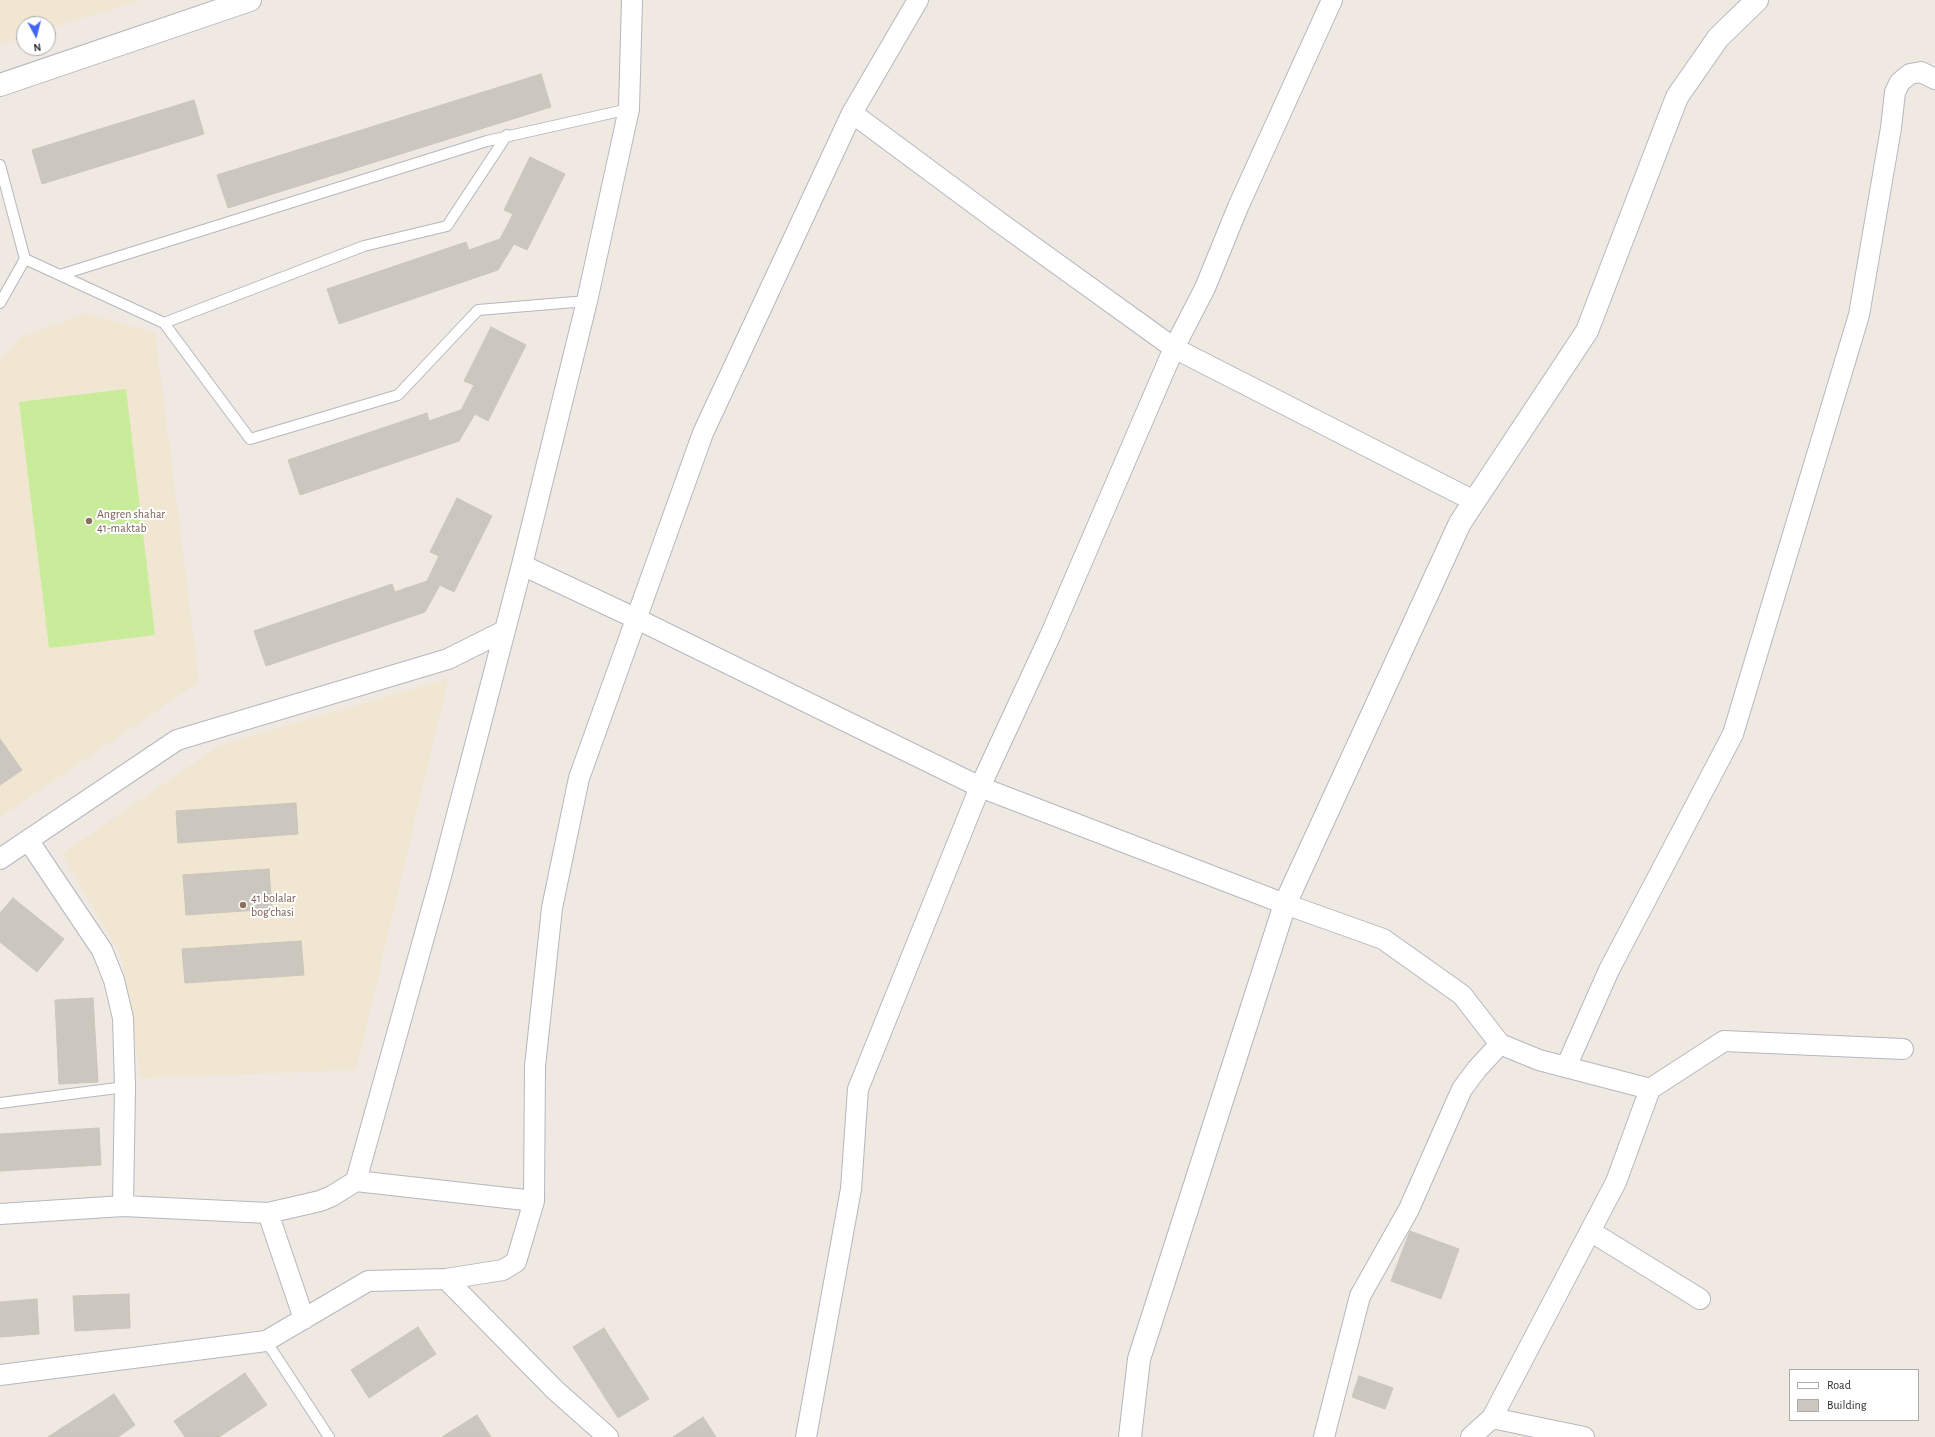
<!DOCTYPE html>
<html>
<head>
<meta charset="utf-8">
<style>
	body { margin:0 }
	#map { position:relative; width:1935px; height:1437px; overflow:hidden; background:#efe9e1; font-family:"Alegreya Sans",sans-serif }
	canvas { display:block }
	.legend { position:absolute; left:1789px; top:1369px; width:130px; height:52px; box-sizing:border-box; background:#fff; border:1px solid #ababab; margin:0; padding:5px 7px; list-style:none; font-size:12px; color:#2e2e2e }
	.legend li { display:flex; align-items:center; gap:8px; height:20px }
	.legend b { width:20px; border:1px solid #ababab }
	.north { position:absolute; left:16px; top:16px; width:40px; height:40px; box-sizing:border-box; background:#fff; border:1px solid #ababab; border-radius:50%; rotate:173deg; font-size:11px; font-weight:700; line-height:16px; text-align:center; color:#2e2e2e }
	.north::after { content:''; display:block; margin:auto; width:14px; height:18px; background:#4264fb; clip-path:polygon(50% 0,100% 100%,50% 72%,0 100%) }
</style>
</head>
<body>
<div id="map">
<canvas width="1935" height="1437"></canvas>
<ul class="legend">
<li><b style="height:5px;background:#fff"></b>Road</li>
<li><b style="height:11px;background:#cbc7bf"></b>Building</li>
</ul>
<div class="north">N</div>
</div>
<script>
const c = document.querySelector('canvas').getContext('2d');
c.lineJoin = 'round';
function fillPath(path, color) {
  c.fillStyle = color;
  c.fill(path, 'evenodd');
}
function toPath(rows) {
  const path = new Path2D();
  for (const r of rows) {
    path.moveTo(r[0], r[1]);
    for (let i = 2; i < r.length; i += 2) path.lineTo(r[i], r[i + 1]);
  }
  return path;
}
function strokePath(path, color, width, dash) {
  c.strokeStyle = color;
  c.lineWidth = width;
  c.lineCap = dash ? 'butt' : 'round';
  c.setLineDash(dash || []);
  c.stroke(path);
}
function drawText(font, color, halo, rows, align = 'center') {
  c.font = font + ' "Alegreya Sans",sans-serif';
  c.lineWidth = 4;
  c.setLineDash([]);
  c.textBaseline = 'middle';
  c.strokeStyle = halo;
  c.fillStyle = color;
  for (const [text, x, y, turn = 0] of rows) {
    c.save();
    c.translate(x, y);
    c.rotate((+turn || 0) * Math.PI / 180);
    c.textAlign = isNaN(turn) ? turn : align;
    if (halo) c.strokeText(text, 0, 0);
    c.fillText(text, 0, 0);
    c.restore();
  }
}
fillPath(toPath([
	[0,0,141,0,48,29,48,24,24,24,24,37,0,45],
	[87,313,155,333,199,682,0,817,0,360,21,337],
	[448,679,356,1070,141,1078,121,956,62,854,220,745]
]), '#f0e6d1');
fillPath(toPath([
	[126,389,155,635,49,648,19,402]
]), '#c9ec9a');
const building = toPath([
	[541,74,551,107,228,208,217,175,541,74],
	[194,100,204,134,42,184,32,150,194,100],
	[530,157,565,174,527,250,514,244,498,270,339,324,327,289,466,242,469,250,500,239,513,214,504,210,530,157],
	[491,327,526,345,488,421,475,414,459,441,300,495,288,460,427,413,429,421,461,410,474,385,464,381,491,327],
	[457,498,492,516,454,592,440,585,425,612,266,666,254,631,392,584,395,592,427,581,439,556,430,552,457,498],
	[0,739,22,770,0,785,0,739],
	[296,803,298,834,178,843,176,811,296,803],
	[269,869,272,909,186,915,183,875,269,869],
	[13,898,64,939,37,972,0,942,0,913,13,898],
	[301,941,304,975,185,983,182,949,301,941],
	[93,998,98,1082,59,1084,55,1000,93,998],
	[99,1128,101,1165,0,1171,0,1134,99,1128],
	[1410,1231,1459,1249,1441,1299,1391,1281,1410,1231],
	[129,1294,130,1328,75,1331,73,1296,129,1294],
	[37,1299,39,1334,0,1337,0,1302,37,1299],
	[418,1327,436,1354,369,1398,351,1370,418,1327],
	[604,1328,649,1399,618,1418,573,1347,604,1328],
	[245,1373,267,1405,219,1437,185,1437,174,1421,245,1373],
	[1359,1376,1393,1388,1385,1409,1352,1397,1359,1376],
	[114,1394,135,1425,118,1437,48,1437,114,1394],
	[477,1415,491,1437,442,1437,477,1415],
	[703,1417,716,1437,673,1437,703,1417]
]);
fillPath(building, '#cbc7bf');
strokePath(building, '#cbc5ba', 1);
const lane = toPath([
	[0,165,25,259,0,303],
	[25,259,164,323,250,439,398,395,478,310,587,301],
	[60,275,487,141,629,109],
	[164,323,364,246,447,226,507,135],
	[0,1103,125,1087],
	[266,1341,329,1437]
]);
const street = toPath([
	[852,113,999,222,1174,348,1474,501],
	[522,565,637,619,980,787,1285,904,1383,939,1462,995,1500,1044,1539,1060,1650,1089],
	[28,840,102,950,114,980,123,1018,125,1087,123,1206],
	[0,859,177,740,448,659,504,631],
	[1566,1067,1609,970,1733,734,1859,315,1891,128,1895,92,1900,82,1910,74,1921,72,1935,79],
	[356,1181,441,876,522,565,587,301,629,109,632,0],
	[268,1213,304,1319],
	[0,1214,123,1206,268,1213,320,1201,332,1196,356,1181,534,1201],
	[1590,1231,1700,1299],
	[446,1279,555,1390,608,1437],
	[0,1375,266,1341,368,1281,446,1279,503,1270,516,1262,534,1201,535,1066,552,908,579,778,703,433,852,113,918,0],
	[1492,1418,1584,1437],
	[806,1437,851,1189,858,1089,980,787,1050,636,1174,348,1205,288,1238,207,1332,0],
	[1324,1437,1360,1296,1409,1209,1462,1089,1477,1069,1500,1044],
	[1471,1437,1492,1418,1616,1182,1650,1089,1724,1041,1903,1049]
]);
const secondary = toPath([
	[0,85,250,0],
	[1130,1437,1139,1359,1285,904,1460,523,1587,331,1677,97,1718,38,1757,0]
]);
strokePath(lane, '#b4b7c1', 12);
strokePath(street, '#b4b7c1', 22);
strokePath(secondary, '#b4b7c1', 24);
strokePath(lane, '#fff', 10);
strokePath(street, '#fff', 20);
strokePath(secondary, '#fff', 22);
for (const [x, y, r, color] of [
	[89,521,4,"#8d6e63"],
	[243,905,4,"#8d6e63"]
]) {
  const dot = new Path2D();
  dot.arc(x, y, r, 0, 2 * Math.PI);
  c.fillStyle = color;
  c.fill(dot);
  strokePath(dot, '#fff', 1.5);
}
drawText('12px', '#785e54', '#fff', [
	["Angren shahar",97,514],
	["41-maktab",97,528],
	["41 bolalar",251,898],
	["bog'chasi",251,912]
], 'left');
</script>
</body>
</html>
